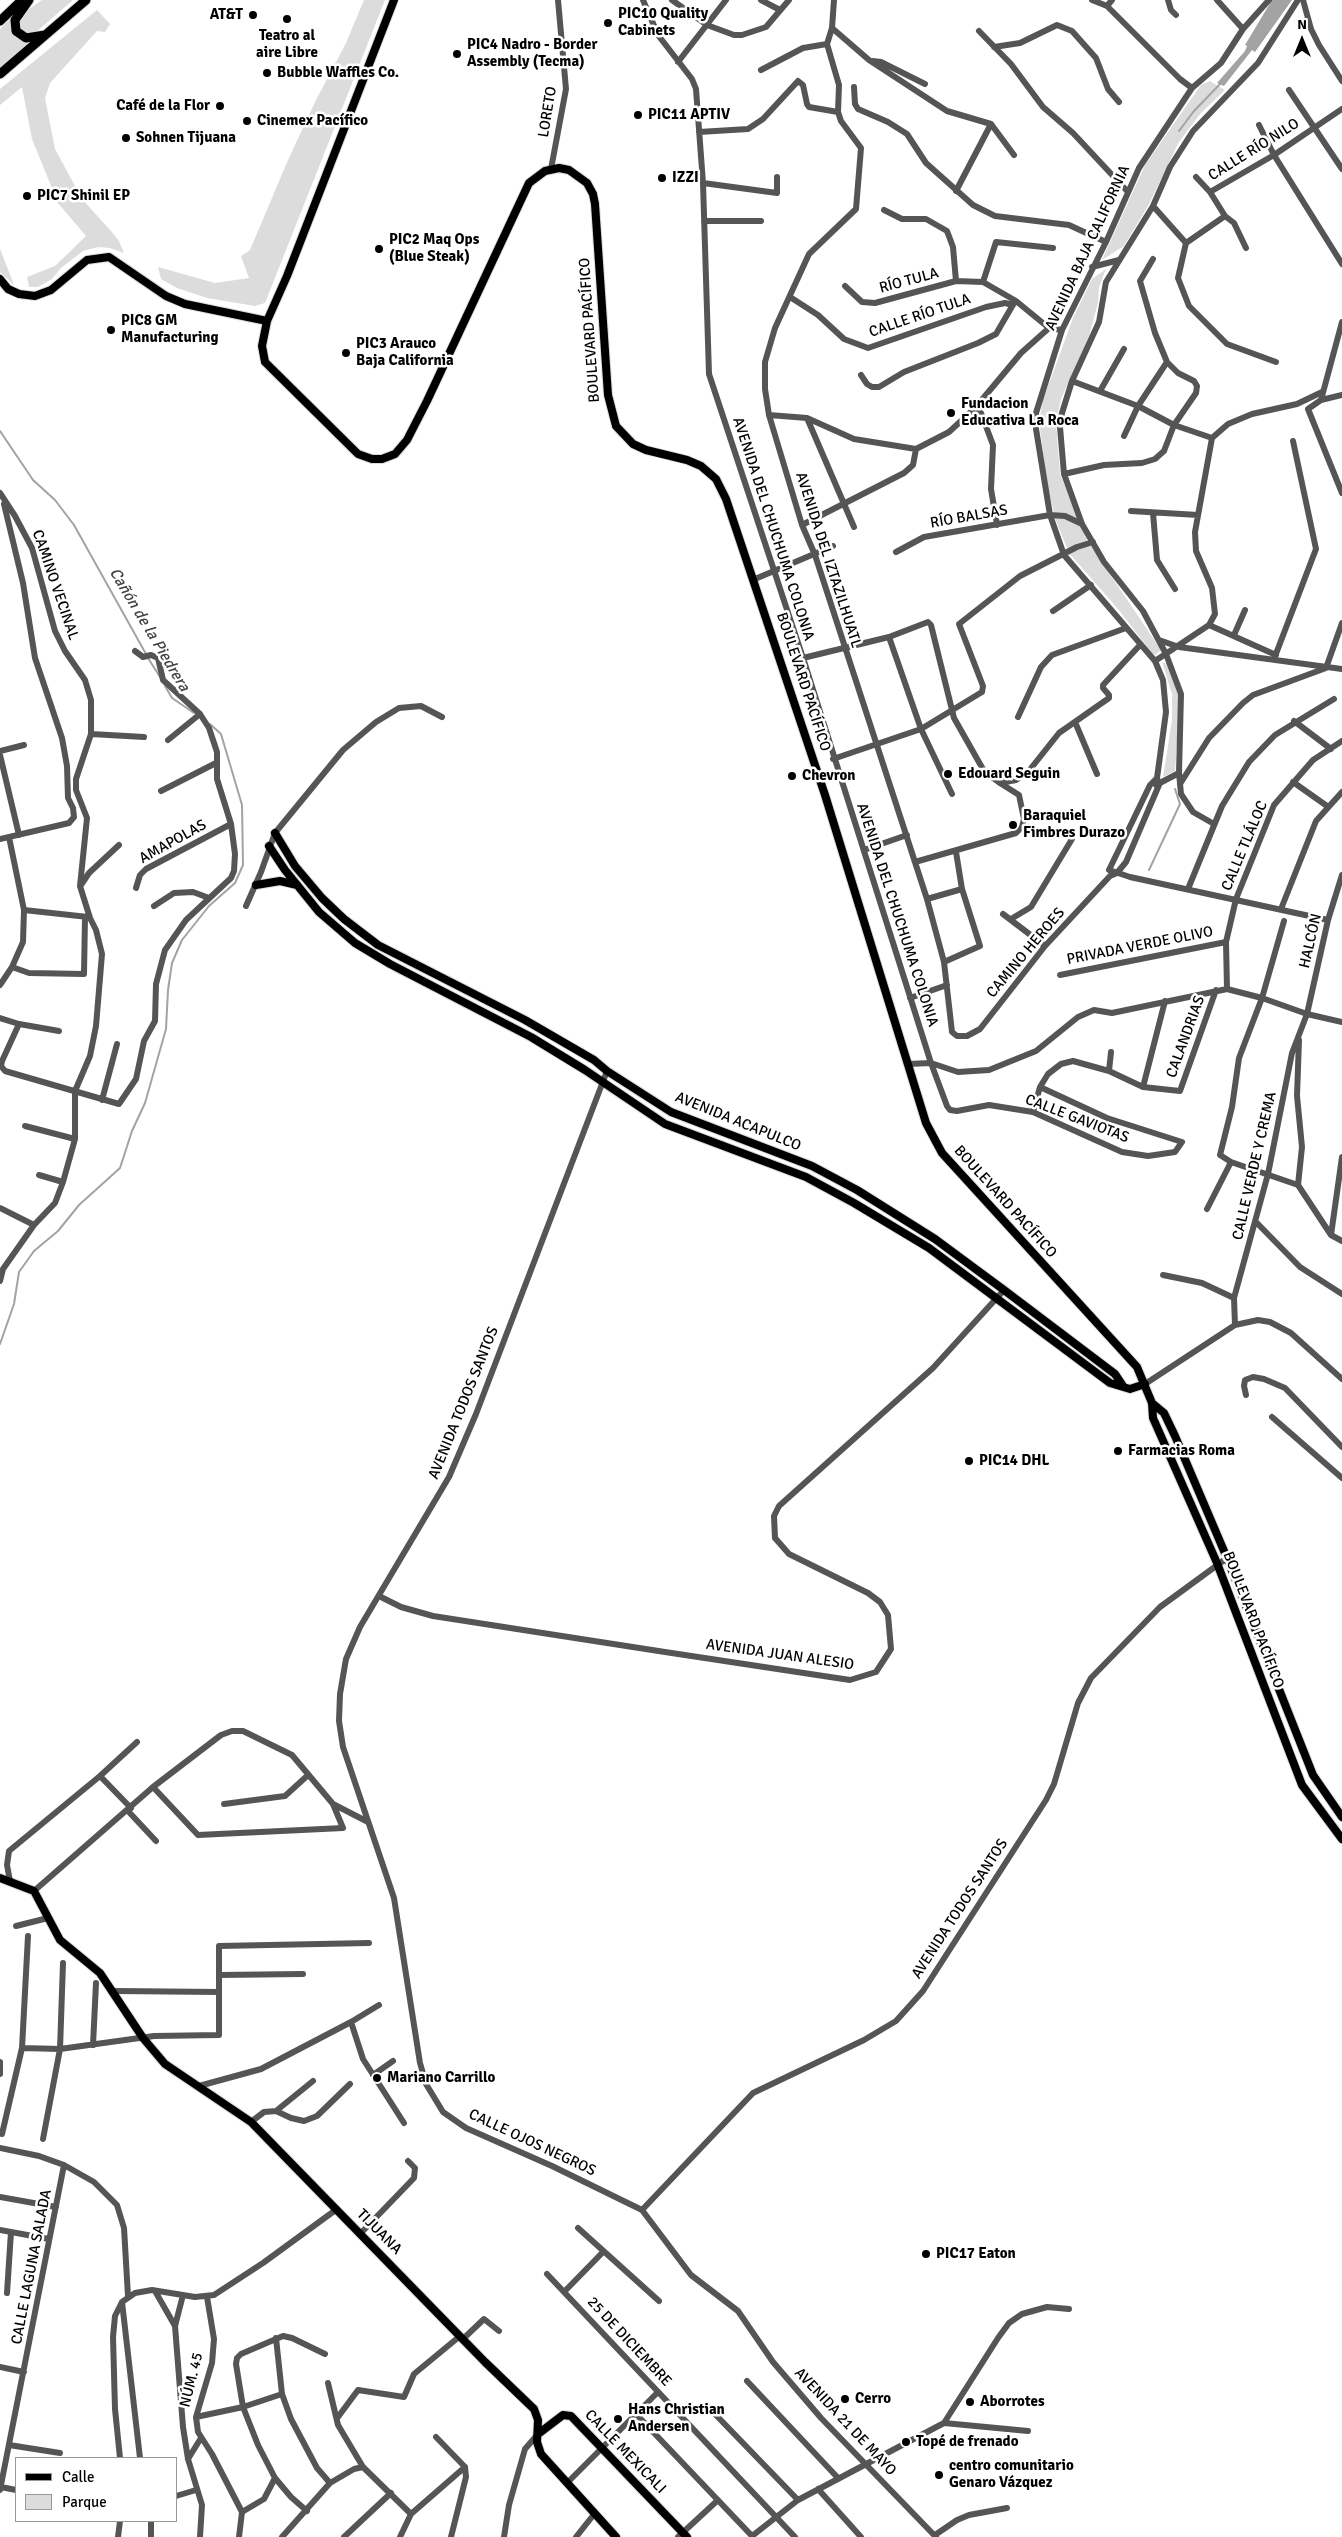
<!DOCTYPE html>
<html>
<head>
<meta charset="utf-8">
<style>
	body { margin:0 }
	#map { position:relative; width:1342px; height:2537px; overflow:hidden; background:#fff; font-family:Signika,sans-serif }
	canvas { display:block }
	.legend { position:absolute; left:15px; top:2457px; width:162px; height:65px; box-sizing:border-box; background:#fff; border:1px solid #999; margin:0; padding:6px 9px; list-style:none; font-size:15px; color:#000 }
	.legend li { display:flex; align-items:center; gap:10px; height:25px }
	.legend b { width:25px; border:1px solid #999 }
	.north { position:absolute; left:1277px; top:15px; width:50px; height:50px; -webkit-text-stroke:4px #fff; paint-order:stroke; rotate:0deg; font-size:14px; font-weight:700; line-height:20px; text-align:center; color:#000 }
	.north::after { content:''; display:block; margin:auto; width:18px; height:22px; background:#000; clip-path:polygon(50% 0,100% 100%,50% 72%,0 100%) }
</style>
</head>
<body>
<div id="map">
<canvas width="1342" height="2537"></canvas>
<ul class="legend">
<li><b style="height:6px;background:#000"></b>Calle</li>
<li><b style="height:14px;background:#dcdcdc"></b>Parque</li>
</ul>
<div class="north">N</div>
</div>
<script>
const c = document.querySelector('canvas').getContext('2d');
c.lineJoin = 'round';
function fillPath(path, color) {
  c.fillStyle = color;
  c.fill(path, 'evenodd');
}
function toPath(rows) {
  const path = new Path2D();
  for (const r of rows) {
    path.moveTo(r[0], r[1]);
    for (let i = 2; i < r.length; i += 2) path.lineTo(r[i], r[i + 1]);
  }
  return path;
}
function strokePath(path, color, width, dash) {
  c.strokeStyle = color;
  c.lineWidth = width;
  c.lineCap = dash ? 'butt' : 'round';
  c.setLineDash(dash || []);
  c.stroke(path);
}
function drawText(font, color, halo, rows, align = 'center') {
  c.font = font + ' Signika,sans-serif';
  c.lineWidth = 5;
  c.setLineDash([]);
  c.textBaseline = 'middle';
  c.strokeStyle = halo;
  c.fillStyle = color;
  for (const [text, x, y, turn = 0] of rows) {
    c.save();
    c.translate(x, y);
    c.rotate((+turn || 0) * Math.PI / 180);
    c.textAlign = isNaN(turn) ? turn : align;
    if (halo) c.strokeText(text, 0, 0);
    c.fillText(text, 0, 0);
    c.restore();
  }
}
fillPath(toPath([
	[42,0,73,0,35,33,23,32,20,28,19,20,22,14],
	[364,0,385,0,265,303,255,306,207,298,177,288,161,279,158,267,215,283,249,278,241,256,250,250,288,160,316,100,346,43],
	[19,10,12,31,24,43,30,43,0,69,0,29],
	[97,10,110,24,105,32,97,31,50,83,45,98,55,149,82,199,111,231,119,241,124,253,110,248,98,247,83,251,61,268,52,279,38,287,29,287,27,277,55,266,86,236,58,203,32,139,22,87,0,105,0,89],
	[1210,81,1225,90,1201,113,1179,142,1149,204,1124,246,1102,260,1145,165,1201,85],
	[0,249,14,285,0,272],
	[1106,269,1099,287,1098,303,1089,336,1061,399,1056,422,1060,474,1087,540,1161,650,1155,655,1152,653,1118,609,1069,553,1056,521,1047,485,1039,421,1043,400,1073,318,1092,279],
	[1162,662,1168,664,1180,696,1175,771,1163,777,1172,720,1172,694]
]), '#dcdcdc');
fillPath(toPath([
	[1272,0,1292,0,1255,52,1252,50,1224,86,1217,83,1245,51,1247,46,1245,45]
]), '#a3a3a3');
strokePath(toPath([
	[1179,131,1194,111,1222,82],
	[0,431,33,480,55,500,74,525,146,654],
	[148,658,160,677],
	[165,686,172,698,194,713],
	[1149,870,1180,804,1175,789],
	[0,1344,14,1304,19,1272,34,1251,58,1231,79,1205,120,1168,132,1131,145,1103,166,1029,168,990,172,963,182,940,209,906,235,883,243,865,242,805,221,734,210,724]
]), '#a3a3a3', 2);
const major = toPath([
	[394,0,287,276,267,321,262,346,265,362,358,454,372,459,382,459,395,454,407,440,427,401,529,183,545,171,559,168,569,170,587,183,593,194,595,204,608,395,616,426,633,444,646,450,687,460,701,466,716,479,726,499,825,795,926,1123,942,1153,1137,1367,1152,1403,1153,1418,1217,1563,1302,1785,1342,1839],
	[0,279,8,289,19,294,35,296,51,290,87,260,109,257,166,296,185,304,267,321],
	[275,833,295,866,322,898,344,919,378,945,525,1020,594,1060,607,1071,671,1112,812,1166,857,1190,935,1239,1004,1290,1115,1374,1123,1386],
	[269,846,285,870,319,912,355,943,390,964,531,1037,585,1070,665,1124,806,1177,854,1203,929,1248,1110,1383,1130,1389,1145,1384],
	[256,885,280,881,297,885],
	[1152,1403,1164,1413,1175,1436,1227,1558,1313,1775,1342,1817],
	[0,1878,34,1891,60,1940,100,1973,143,2038,165,2064,251,2122,485,2362,534,2409,538,2420,537,2442,541,2454,616,2537],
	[538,2434,563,2415,571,2416,687,2537]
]);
const highway = toPath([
	[29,0,15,20,16,31,26,38,45,35],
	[0,21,22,0],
	[0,74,86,0]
]);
strokePath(major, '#dbdbdb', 10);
strokePath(highway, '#dbdbdb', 11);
strokePath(toPath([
	[643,0,658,35,692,79,696,89,703,183,709,374,803,658,931,1063,947,1106,950,1110,957,1111,989,1105,1033,1112,1122,1152,1148,1156,1175,1152,1182,1142,1107,1118,1040,1087],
	[672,0,707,25,734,35,742,35,766,27,789,0],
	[761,0,780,10],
	[834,0,832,28,827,44,839,85,838,112,841,121,861,148,856,209,809,254,775,328,765,362,765,389,769,415,802,525,815,555,927,899,944,962,952,1032,957,1036,967,1036,980,1029,1045,946,1110,876,1117,873,1126,862,1159,785,1157,778,1166,712,1163,680,1155,661,1064,555,1050,515,1036,429,1036,413,1062,330,1106,242,1139,168,1192,88,1221,63,1243,29,1269,0],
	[1092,0,1107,6,1180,79,1192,88],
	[1168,0,1171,10,1176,15],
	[1217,0,1243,29],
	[1303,0,1311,29,1319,45,1342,81],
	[1107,6,1112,0],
	[832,28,869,60,947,111,991,124,1014,155],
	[979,31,1011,64,1043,107,1073,133,1128,192],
	[994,47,1020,43,1057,25,1072,31,1096,58,1108,89,1119,102],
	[873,61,881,62,925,84],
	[678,62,726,0],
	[761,70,803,48,827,44],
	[854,87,855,104,858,109,888,122,907,134,926,163,973,205,995,216,1069,225,1106,242],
	[1289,90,1342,169],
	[1259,125,1274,155,1342,264],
	[699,132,748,129,763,119,798,81,803,85,807,104,809,107,838,112],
	[551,169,566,89,558,0],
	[1196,177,1210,192],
	[703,183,777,193,777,177],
	[956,191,991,124],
	[1153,206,1186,243],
	[884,210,902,219,926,219,947,231,953,247,956,281],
	[704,221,761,221],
	[1186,243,1178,278,1189,306,1227,344,1276,362],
	[1186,243,1225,216],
	[1246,248,1234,223,1225,216,1210,192,1274,155,1342,109],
	[1092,267,1119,260],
	[983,282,996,242,1053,248],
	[845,286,862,302,875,303,956,281,983,282,1016,301,1049,328,1062,330],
	[790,297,818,315,844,339,868,348,986,307,1005,303,1013,305],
	[1342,322,1321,400,1308,409,1342,493],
	[861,375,867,384,872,387,879,387,904,372,978,343,996,334,1014,303],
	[1072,381,1138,406,1174,425,1212,438,1228,424,1252,414,1297,404,1322,392],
	[1100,391,1124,349],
	[1321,400,1342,395],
	[975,408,981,413,993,445,991,489,997,525],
	[769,415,807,418,854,439,916,449,949,432,975,408,1021,353,1049,328],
	[807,418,854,527],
	[1124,436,1138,406,1167,362],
	[1064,474,1104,465,1142,463,1155,459,1164,451,1174,425,1196,393,1197,386,1194,381,1178,373,1167,362,1155,333,1140,281,1153,259],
	[0,493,15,516,32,548,55,631,65,651,85,680,91,700,91,734,76,779,76,790,87,818,80,886,90,918,96,930,102,954,96,1026,90,1056,75,1091,75,1139,63,1182,55,1203,34,1225,3,1269,0,1281],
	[1131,511,1198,515],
	[1153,513,1157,560,1175,589],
	[802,525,904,473,913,465,916,449],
	[896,552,924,537,1050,515,1065,516,1082,524],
	[755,579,833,546],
	[1053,611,1091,585],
	[1209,625,1276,655],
	[1234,635,1245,610],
	[889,637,921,729,952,794],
	[1159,640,1179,647,1342,669],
	[803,658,889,637,928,622,931,625,954,718,984,771,1000,783,1016,780,1028,772,1059,733,1109,698,1109,695,1103,688,1103,685,1140,645],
	[1274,659,1316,549,1293,441],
	[1155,661,1209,625,1215,614,1212,588,1196,551,1195,532,1212,438],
	[1018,717,1041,667,1052,655,1126,628],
	[1294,721,1331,749],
	[1075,722,1097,774],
	[91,734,144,737],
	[168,740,200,714],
	[0,751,24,745],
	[0,755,19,835],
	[833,759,921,729,982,692,983,686,959,624,1020,576,1077,547,1093,542],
	[1293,782,1327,806],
	[1180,784,1209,738,1243,703,1253,695,1326,668,1342,623],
	[1156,785,1179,773],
	[161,791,216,763],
	[1214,824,1193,812,1181,794,1179,773,1181,694,1166,654,1143,611,1104,562,1082,524,1064,474,1060,427,1062,413,1072,381,1099,322,1106,282,1153,206,1170,167,1193,131,1258,63,1298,0],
	[0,839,69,823,74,817,73,808,68,798,67,766,62,738,35,658,23,583,4,504],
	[864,850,907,835],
	[915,862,1016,833,1022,827,1024,819,1019,795,1000,783],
	[1109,870,1130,877,1328,920],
	[1109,870,1150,785,1157,778],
	[81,885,89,873,119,845],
	[136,888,140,875,146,869,231,824],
	[1188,889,1222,806,1249,762,1275,735,1334,699],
	[927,899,962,889],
	[154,906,174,893,193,892,209,898],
	[246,906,261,872,275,833,343,750,376,722,399,708,421,706,442,717],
	[1281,909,1316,821,1342,792],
	[24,910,88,917],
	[1003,914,1045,946],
	[1011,919,1031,907,1072,839],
	[1284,921,1262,998,1239,1058,1232,1107,1220,1155,1231,1162,1298,1185],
	[944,962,980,946,962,889,956,852],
	[12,967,29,973,84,974,85,917],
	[1060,975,1226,942],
	[0,985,12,967,23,942,24,910,9,837],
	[1227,989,1226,942,1236,899,1274,805,1313,760,1342,741],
	[910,998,947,985],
	[0,1018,19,1024,59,1031],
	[19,1024,2,1061,1,1066,5,1071,119,1104,136,1079,144,1041,155,1021,156,984,165,950,186,920,231,878,234,871,235,854,231,824,217,779,217,752,209,728,200,714,163,680,158,658,151,655,143,657,135,651],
	[908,1064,931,1063,958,1072,989,1070,1036,1051,1078,1017,1094,1010,1112,1013,1227,989,1262,998,1307,1014,1342,1022],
	[607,1071,476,1414,449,1477,360,1627,346,1659,340,1694,339,1721,343,1747,394,1898,420,2063,426,2084,443,2112,466,2128,552,2166,642,2210,691,2275,738,2311,773,2362,821,2418,936,2537],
	[1109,1071,1111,1052],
	[1143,1087,1165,1001],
	[102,1100,117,1044],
	[1033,1112,1040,1087,1048,1074,1061,1064,1073,1061,1109,1071,1143,1087,1180,1091,1216,990],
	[25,1126,75,1139],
	[39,1175,63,1182],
	[1298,1185,1302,1147,1297,1096,1299,1040],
	[1298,1185,1331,1235,1342,1241],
	[0,1208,34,1225],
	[1207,1209,1231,1162],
	[1256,1222,1300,1267,1342,1294],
	[1331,1235,1342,1157],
	[1163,1275,1202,1283,1234,1298],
	[1235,1325,1234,1298,1268,1174,1292,1053,1307,1014,1328,920,1342,875],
	[1145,1384,1235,1325,1258,1320,1270,1322,1291,1333,1342,1379],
	[1246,1395,1244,1386,1245,1380,1253,1377,1264,1379,1285,1388,1342,1447],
	[1272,1417,1342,1478],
	[379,1596,401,1607,433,1616,665,1652,850,1680,876,1672,891,1649,888,1615,880,1602,868,1593,789,1554,775,1538,774,1516,779,1506,933,1368,1004,1290],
	[100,1776,137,1742],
	[224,1804,285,1796,307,1776],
	[333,1804,368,1822],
	[128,1811,156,1841],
	[10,1881,7,1865,9,1851,100,1776,131,1808],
	[34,1891,153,1787,221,1735,232,1731,243,1731,292,1755,333,1804,343,1828,198,1835,153,1787],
	[16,1926,48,1918],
	[219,1975,303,1974],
	[115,1991,219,1992],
	[351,2022,363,2059,404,2123],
	[93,2045,96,1983],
	[22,2048,60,2049,154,2036,219,2035,219,1946,369,1943],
	[0,2062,0,2074],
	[373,2075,393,2061],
	[199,2086,261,2069,351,2022,379,2005],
	[276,2111,313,2081],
	[251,2122,264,2112,276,2111,291,2118,304,2121,317,2116,350,2084],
	[2,2134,22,2048,28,1936],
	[43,2139,60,2049,63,1963],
	[0,2148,39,2156,64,2165,94,2182,117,2205,124,2228,128,2296],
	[0,2197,56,2207],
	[642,2210,753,2093,864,2040,896,2021,923,1991,1046,1800,1054,1784,1078,1703,1091,1678,1160,1607,1227,1558],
	[578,2228,659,2301],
	[0,2230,49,2239],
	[361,2233,414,2178,415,2168,408,2161],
	[547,2274,795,2537],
	[155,2291,175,2326],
	[564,2292,603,2252],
	[7,2293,11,2232],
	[183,2295,175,2326,183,2427,188,2459,202,2505,200,2537],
	[207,2297,214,2339,212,2363,196,2417,198,2432,212,2454,242,2512,239,2537],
	[122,2302,140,2458],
	[276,2338,282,2394,291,2419,317,2468,330,2483],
	[463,2339,484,2319,499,2331],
	[0,2367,24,2372],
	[747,2381,838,2478],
	[328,2383,338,2425,363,2467,411,2514],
	[713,2412,798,2500],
	[637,2415,753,2537],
	[196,2417,243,2407,282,2394],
	[338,2417,358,2390,404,2397,414,2374,460,2336],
	[944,2423,1028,2431],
	[436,2437,465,2467],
	[9,2445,60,2453],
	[120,2458,115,2409,113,2337,115,2316,122,2302,135,2293,152,2290,195,2297,214,2295,263,2263,337,2209],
	[188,2459,201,2438],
	[567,2483,658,2392],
	[1,2487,16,2490],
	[818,2489,861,2537],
	[0,2490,64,2165],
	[176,2496,196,2490],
	[307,2511,291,2497,275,2478,258,2445,243,2407,236,2364,237,2358,241,2354,283,2336,292,2338,325,2354],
	[242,2512,264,2499,275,2478],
	[151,2521,151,2537],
	[935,2535,957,2520,969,2515,1007,2508],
	[752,2536,798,2500,944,2423,998,2338,1009,2323,1022,2314,1047,2307,1069,2309],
	[118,2537,120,2521],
	[282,2537,330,2483,354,2469,363,2467],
	[344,2537,391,2493],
	[400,2537,411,2514,465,2467],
	[451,2537,466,2477,465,2467],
	[504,2537,509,2505,525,2449,538,2434],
	[576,2537,595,2513],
	[678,2537,718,2500]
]), '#555', 6);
strokePath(major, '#000', 8);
strokePath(highway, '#000', 9);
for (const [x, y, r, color] of [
	[253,15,5,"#000"],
	[287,19,5,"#000"],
	[608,23,5,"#000"],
	[457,54,5,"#000"],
	[267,73,5,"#000"],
	[220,106,5,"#000"],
	[638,115,5,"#000"],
	[247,121,5,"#000"],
	[126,138,5,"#000"],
	[662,178,5,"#000"],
	[27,196,5,"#000"],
	[379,249,5,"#000"],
	[111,330,5,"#000"],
	[346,353,5,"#000"],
	[951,413,5,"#000"],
	[948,774,5,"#000"],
	[792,776,5,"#000"],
	[1013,825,5,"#000"],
	[1118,1451,5,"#000"],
	[969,1461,5,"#000"],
	[377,2078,5,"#000"],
	[926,2254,5,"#000"],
	[845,2399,5,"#000"],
	[970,2402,5,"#000"],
	[618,2419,5,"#000"],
	[906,2442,5,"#000"],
	[939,2475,5,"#000"]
]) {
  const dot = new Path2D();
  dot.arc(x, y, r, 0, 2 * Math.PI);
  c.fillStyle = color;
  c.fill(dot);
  strokePath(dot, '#fff', 2);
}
drawText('bold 15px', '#000', '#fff', [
	["PIC10 Quality",618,14],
	["Cabinets",618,31],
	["AT&T",243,15,"right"],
	["Teatro al",287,36,"center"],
	["aire Libre",287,53,"center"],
	["PIC4 Nadro - Border",467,45],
	["Assembly (Tecma)",467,62],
	["Bubble Waffles Co.",277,73],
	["Café de la Flor",210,106,"right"],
	["PIC11 APTIV",648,115],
	["Cinemex Pacífico",257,121],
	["Sohnen Tijuana",136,138],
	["IZZI",672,178],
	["PIC7 Shinil EP",37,196],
	["PIC2 Maq Ops",389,240],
	["(Blue Steak)",389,257],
	["PIC8 GM",121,321],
	["Manufacturing",121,338],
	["PIC3 Arauco",356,344],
	["Baja California",356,361],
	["Fundacion",961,404],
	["Educativa La Roca",961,421],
	["Edouard Seguin",958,774],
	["Chevron",802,776],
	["Baraquiel",1023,816],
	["Fimbres Durazo",1023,833],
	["Farmacias Roma",1128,1451],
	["PIC14 DHL",979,1461],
	["Mariano Carrillo",387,2078],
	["PIC17 Eaton",936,2254],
	["Cerro",855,2399],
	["Aborrotes",980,2402],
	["Hans Christian",628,2410],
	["Andersen",628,2427],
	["Topé de frenado",916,2442],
	["centro comunitario",949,2466],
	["Genaro Vázquez",949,2483]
], 'left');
drawText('15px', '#000', '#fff', [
	["LORETO",548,112,-81],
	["CALLE RÍO NILO",1254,150,-32],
	["AVENIDA BAJA CALIFORNIA",1088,248,-65],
	["RÍO TULA",909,281,-15],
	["CALLE RÍO TULA",920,316,-19],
	["BOULEVARD PACÍFICO",590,330,-94],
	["RÍO BALSAS",969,517,-10],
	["AVENIDA DEL CHUCHUMA COLONIA",773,529,72],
	["AVENIDA DEL IZTAZILHUATL",828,560,72],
	["CAMINO VECINAL",55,585,71],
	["BOULEVARD PACÍFICO",803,682,72],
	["AMAPOLAS",173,842,-29],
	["CALLE TLÁLOC",1245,846,-67],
	["AVENIDA DEL CHUCHUMA COLONIA",897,915,72],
	["HALCÓN",1311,941,-77],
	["PRIVADA VERDE OLIVO",1140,946,-11],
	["CAMINO HEROES",1026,953,-50],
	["CALANDRIAS",1186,1037,-70],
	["CALLE GAVIOTAS",1077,1119,21],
	["AVENIDA ACAPULCO",738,1122,22],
	["CALLE VERDE Y CREMA",1255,1166,-77],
	["BOULEVARD PACÍFICO",1005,1202,48],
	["AVENIDA TODOS SANTOS",464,1403,-68],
	["BOULEVARD PACÍFICO",1253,1620,69],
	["AVENIDA JUAN ALESIO",780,1655,8],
	["AVENIDA TODOS SANTOS",960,1909,-57],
	["CALLE OJOS NEGROS",532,2143,25],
	["TIJUANA",379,2232,45],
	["CALLE LAGUNA SALADA",32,2267,-79],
	["25 DE DICIEMBRE",629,2342,47],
	["NÚM. 45",192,2380,-76],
	["AVENIDA 21 DE MAYO",845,2422,47],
	["CALLE MEXICALI",625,2452,46]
]);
drawText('italic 16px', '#444', '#fff', [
	["Cañón de la Piedrera",149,630,59]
]);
</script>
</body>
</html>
